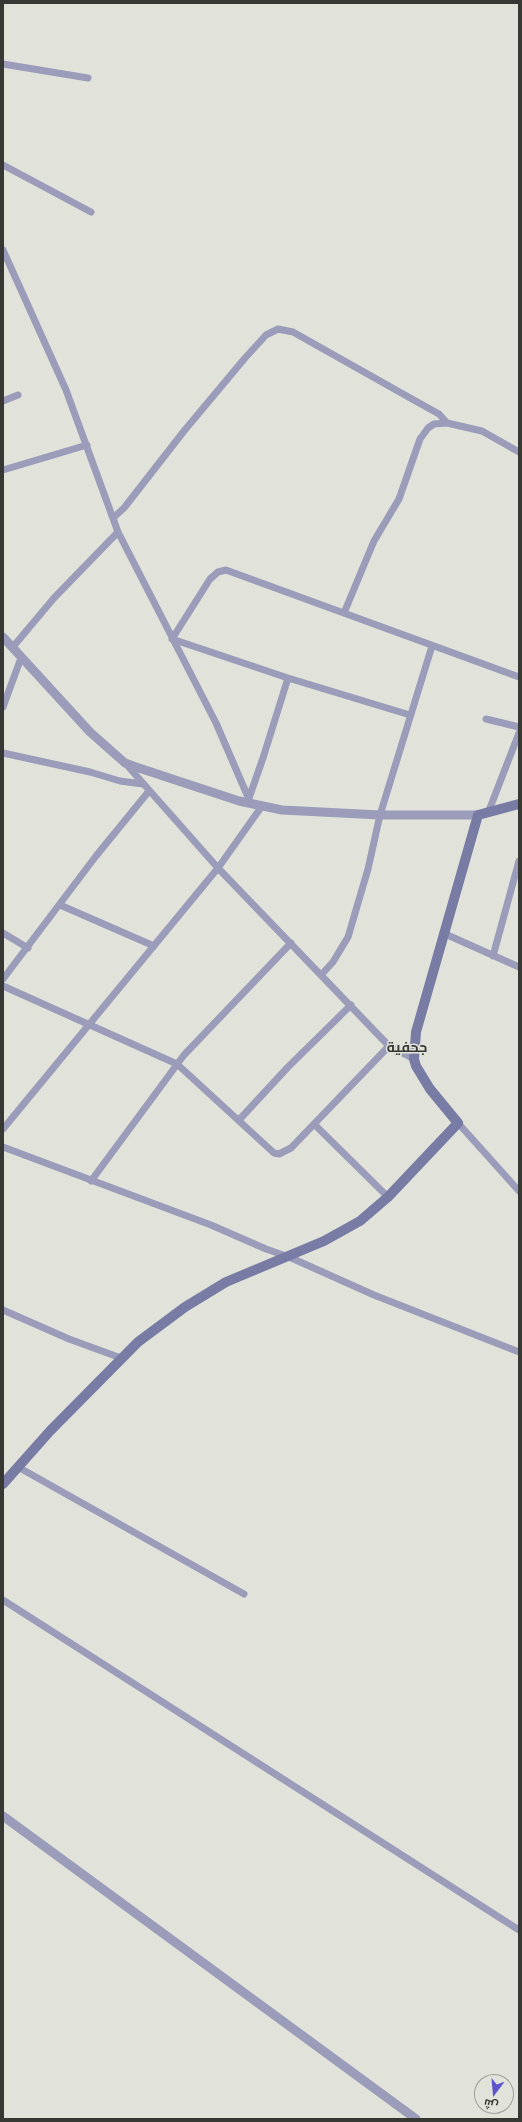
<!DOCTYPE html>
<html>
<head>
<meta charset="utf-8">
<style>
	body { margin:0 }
	#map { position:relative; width:522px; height:2122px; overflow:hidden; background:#e1e3da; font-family:Barlow,Cairo,sans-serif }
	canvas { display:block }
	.frame { position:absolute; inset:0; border:4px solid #373834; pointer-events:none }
	.north { position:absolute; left:474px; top:2074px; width:40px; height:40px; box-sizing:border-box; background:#e1e3da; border:1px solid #9d9f98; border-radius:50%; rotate:196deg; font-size:11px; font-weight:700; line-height:16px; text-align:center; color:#373834 }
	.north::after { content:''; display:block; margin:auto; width:14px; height:18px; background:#5e54cd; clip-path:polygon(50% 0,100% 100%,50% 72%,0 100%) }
</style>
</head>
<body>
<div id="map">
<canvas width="522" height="2122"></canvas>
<div class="frame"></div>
<div class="north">ش</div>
</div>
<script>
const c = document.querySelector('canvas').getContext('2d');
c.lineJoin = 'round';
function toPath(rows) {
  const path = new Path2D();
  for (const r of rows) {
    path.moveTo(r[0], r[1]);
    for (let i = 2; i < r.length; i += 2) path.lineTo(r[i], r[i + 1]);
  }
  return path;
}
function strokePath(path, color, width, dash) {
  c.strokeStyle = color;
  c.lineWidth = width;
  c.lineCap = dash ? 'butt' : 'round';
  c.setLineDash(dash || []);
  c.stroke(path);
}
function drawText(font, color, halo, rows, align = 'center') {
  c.font = font + ' Barlow,Cairo,sans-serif';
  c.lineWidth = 3;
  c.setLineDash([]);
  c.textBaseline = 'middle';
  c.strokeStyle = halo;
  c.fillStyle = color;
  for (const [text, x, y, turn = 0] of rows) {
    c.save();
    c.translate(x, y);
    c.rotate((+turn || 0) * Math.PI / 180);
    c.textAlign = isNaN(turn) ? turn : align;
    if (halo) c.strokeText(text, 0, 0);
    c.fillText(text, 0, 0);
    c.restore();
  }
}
strokePath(toPath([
	[3,64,88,78],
	[3,165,91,212],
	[3,250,66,390,118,532,216,723,251,804],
	[3,401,18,395],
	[3,470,87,445],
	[113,518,124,508,184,431,245,358,266,335,278,329,293,332,412,399,439,414,447,423],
	[344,613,374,541,399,499,420,439,428,428,434,424,447,423,482,431,519,452],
	[12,648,54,598,118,532],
	[3,707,21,658],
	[410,715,288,678,172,639,210,579,218,572,226,570,519,677],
	[486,719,519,727],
	[3,753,90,772,120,781,143,784],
	[126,764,218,868,389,1046,414,1059],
	[249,798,263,758,288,678],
	[488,813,519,733],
	[60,905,154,946],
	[3,933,28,948],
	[443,933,519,967],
	[493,956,519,861],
	[322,974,333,962,348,937,368,869,380,815,432,646],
	[3,979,96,856,149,791],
	[3,986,177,1064,274,1153,279,1154,291,1148,389,1046],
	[239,1120,288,1067,351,1005],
	[458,1123,519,1191],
	[314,1124,388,1197],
	[3,1129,218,868,262,806],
	[3,1147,211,1225,266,1249,289,1257,374,1295,519,1352],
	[91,1181,184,1055,291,943],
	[3,1310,69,1339,121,1358],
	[18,1467,244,1594],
	[3,1600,519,1930]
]), '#9a9cb9', 7);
strokePath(toPath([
	[3,637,90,732,125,763,136,767,239,801,282,810,380,815,478,815],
	[3,1816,416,2119]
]), '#9a9cb9', 9);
strokePath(toPath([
	[3,1484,50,1431,138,1342,185,1307,226,1282,324,1241,360,1221,388,1197,458,1123,430,1089,416,1066,414,1059,416,1032,478,815,519,804]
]), '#787ba4', 10);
drawText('bold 14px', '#373834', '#e1e3da', [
	["جحفية",407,1047]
]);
</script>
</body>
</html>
